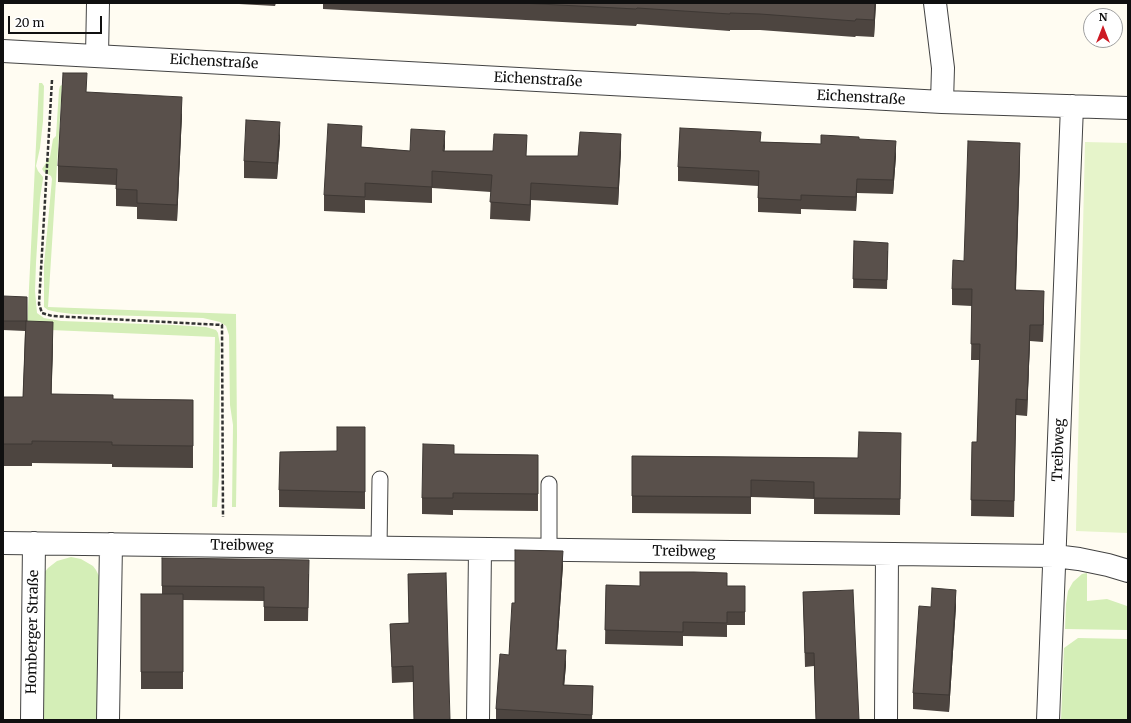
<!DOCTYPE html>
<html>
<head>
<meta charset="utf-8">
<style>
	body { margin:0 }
	#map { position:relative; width:1131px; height:723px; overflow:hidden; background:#fffcf2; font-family:Merriweather,serif }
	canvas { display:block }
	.frame { position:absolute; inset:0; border:4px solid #101010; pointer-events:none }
	.north { position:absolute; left:1083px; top:8px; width:40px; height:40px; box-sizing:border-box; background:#fff; border:1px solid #9f9f9f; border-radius:50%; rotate:0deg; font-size:11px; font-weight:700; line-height:16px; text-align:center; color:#101010 }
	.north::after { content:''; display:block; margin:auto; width:14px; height:18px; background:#cd1a24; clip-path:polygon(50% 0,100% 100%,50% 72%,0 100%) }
	.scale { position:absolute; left:8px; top:16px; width:94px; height:18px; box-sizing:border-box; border:2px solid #101010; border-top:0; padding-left:5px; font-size:12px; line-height:14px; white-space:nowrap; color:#101010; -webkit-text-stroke:3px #fff; paint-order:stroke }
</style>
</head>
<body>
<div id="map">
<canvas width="1131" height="723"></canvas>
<div class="frame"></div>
<div class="north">N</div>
<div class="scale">20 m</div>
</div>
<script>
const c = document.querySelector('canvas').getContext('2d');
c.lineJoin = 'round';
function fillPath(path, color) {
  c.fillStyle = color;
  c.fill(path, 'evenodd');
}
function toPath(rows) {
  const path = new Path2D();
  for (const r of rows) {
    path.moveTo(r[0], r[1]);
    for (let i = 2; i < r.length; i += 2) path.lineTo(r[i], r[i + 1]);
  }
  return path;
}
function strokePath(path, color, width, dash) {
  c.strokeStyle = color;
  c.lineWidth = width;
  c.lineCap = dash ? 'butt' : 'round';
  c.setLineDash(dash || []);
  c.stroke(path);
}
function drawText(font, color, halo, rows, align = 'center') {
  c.font = font + ' Merriweather,serif';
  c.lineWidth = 4;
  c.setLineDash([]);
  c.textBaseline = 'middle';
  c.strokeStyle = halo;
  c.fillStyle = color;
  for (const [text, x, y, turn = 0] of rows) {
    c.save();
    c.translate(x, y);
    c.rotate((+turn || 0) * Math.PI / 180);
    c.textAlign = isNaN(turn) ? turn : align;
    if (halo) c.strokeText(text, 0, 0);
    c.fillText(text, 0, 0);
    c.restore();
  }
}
fillPath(toPath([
	[39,83,42,83,44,86,43,121,40,148,36,166,38,171,43,177,43,179,40,198,36,263,35,291,37,313,44,318,61,321,174,325,206,327,216,330,218,333,220,345,219,476,217,507,212,507,215,337,27,329],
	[62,85,48,307,236,314,237,436,236,507,232,507,233,425,230,405,229,335,226,326,220,322,203,318,73,314,57,312,48,310,44,307,44,265,52,179,51,176,44,172,42,169,50,157,53,139,56,136,59,90,60,86],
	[71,557,81,559,93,566,96,570,101,580,99,720,40,720,44,573,48,568,57,561],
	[1087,573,1087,601,1107,599,1127,606,1128,630,1065,629,1066,604,1068,591,1073,582,1082,574],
	[1078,638,1128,639,1128,720,1061,720,1064,648]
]), '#d4eeb7');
fillPath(toPath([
	[1085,142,1128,143,1128,533,1076,531]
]), '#e6f4ca');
const service = toPath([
	[379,548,380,479],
	[549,550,549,484]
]);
const minor = toPath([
	[935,3,943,68,942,102],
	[3,51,942,102,1128,108],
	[97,56,98,3],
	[3,543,1055,556,1079,559,1108,565,1128,571],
	[32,720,34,543],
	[108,720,111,544],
	[478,720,480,549],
	[886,720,887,554],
	[1048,720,1072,106]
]);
strokePath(service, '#434343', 17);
strokePath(minor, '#434343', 24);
strokePath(toPath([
	[52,80,39,304,42,313,52,316,222,325,223,517]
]), '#323232', 2.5, [4, 2]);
strokePath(service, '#fff', 15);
strokePath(minor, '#fff', 22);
fillPath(toPath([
	[239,3,276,3,275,6,239,4],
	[323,3,876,3,874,37,856,36,855,37,760,30,730,30,730,31,637,24,636,26,323,9],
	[87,92,182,114,177,221,137,219,137,207,116,206,116,185,58,182,58,166],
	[280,139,277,179,244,178,244,161],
	[859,139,896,156,893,194,857,193,856,211,801,209,801,214,758,212,758,186,678,181,678,167,761,142,821,144],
	[362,147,410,151,444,151,527,156,578,156,621,151,618,205,531,200,530,221,490,219,491,192,432,188,432,203,365,200,365,213,324,211,324,195],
	[1020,159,1016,290,1044,307,1043,342,1030,341,1027,416,1016,415,1014,517,971,516,972,442,977,442,980,360,971,360,972,306,952,305,952,289,964,261],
	[854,241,888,251,887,289,853,288],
	[3,296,27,321,53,344,51,394,113,399,193,400,193,468,112,467,112,464,32,463,32,466,3,466,3,397,23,397,25,331,3,330],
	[365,427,365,509,279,507,279,490,337,451],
	[901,450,900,515,814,514,814,499,751,497,751,514,632,513,632,456,858,458],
	[454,454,538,455,538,511,453,510,453,515,422,514,422,498],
	[162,558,309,574,308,621,264,621,264,601,183,600,183,689,141,689,141,594,162,594],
	[563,565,557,650,566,665,564,685,593,686,592,720,496,720,496,709,509,655,515,603],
	[408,574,450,720,414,720,413,682,392,683,390,624,409,623],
	[606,585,640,586,745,586,745,625,727,625,727,637,683,636,683,646,605,644],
	[803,592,859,720,816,720,814,666,805,667],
	[956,606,949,712,913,709,913,693,931,607]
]), '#4d4540');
fillPath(toPath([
	[875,3,876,3,874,37,874,20],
	[182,97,182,114,177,221,177,205],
	[280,122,280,139,277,179,277,163],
	[445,131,445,148,443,168,443,151],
	[621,134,621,151,618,205,618,188],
	[896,141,896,156,893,194,893,180],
	[1020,143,1020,159,1015,306,1015,290],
	[857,179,857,193,856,211,856,197],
	[531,183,531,200,530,221,530,205],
	[1044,291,1044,307,1043,342,1043,325],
	[53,322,53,344,51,416,51,394],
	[1030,325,1030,341,1027,416,1027,400],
	[563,551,563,565,556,664,556,650],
	[956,590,956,606,949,712,949,695],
	[566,650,566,665,563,699,563,685]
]), '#3e3834');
const building = toPath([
	[520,3,875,3,874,20,856,19,855,21,760,14,730,13,730,14,637,8,636,9,520,3],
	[63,73,87,73,86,92,182,97,177,205,137,203,137,190,116,189,117,169,58,166,63,73],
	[246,120,280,122,277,163,244,161,246,120],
	[328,124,362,126,361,147,410,151,411,129,445,131,443,151,493,151,494,134,527,135,526,156,578,156,580,132,621,134,618,188,531,183,530,205,490,202,492,175,432,171,432,187,365,183,365,197,324,195,328,124],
	[680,128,761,132,760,142,821,144,821,135,859,137,859,139,896,141,893,180,857,179,856,197,801,195,801,200,758,198,759,171,678,167,680,128],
	[968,141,1020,143,1015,290,1044,291,1043,325,1030,325,1027,400,1016,399,1014,501,971,500,972,442,977,442,980,344,971,344,972,289,952,289,953,260,964,261,968,141],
	[854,241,888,243,887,280,853,279,854,241],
	[3,296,27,297,27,321,3,321,3,296],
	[26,321,53,322,51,394,113,395,113,399,193,400,193,446,112,445,112,442,32,441,32,444,3,444,3,397,23,397,26,321],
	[337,427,365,427,365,492,279,490,280,452,337,451,337,427],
	[859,432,901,433,900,499,814,498,814,482,751,480,751,497,632,496,632,456,858,458,859,432],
	[423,444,454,445,454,454,538,455,538,494,453,493,453,498,422,498,423,444],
	[515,550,563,551,556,650,566,650,563,685,593,686,592,715,496,709,500,654,509,655,512,603,515,603,515,550],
	[162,558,309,560,308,608,264,607,264,587,162,586,162,558],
	[640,572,694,572,727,573,727,586,745,586,745,612,727,612,727,623,683,622,683,632,605,630,606,585,640,586,640,572],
	[446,573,450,720,414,720,413,666,392,667,390,624,409,623,408,574,446,573],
	[932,588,956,590,949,695,913,693,919,606,931,607,932,588],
	[853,590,859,720,816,720,814,653,805,653,803,592,853,590],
	[141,594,183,594,183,672,141,672,141,594]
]);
fillPath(building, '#59504b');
strokePath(building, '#3e3834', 1);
drawText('14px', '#101010', '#fff', [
	["Eichenstraße",214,62,3],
	["Eichenstraße",538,80,3],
	["Eichenstraße",861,98,3],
	["Treibweg",1059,450,-88],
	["Treibweg",242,546,1],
	["Treibweg",684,552,1],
	["Homberger Straße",33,632,-89]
]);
</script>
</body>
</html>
